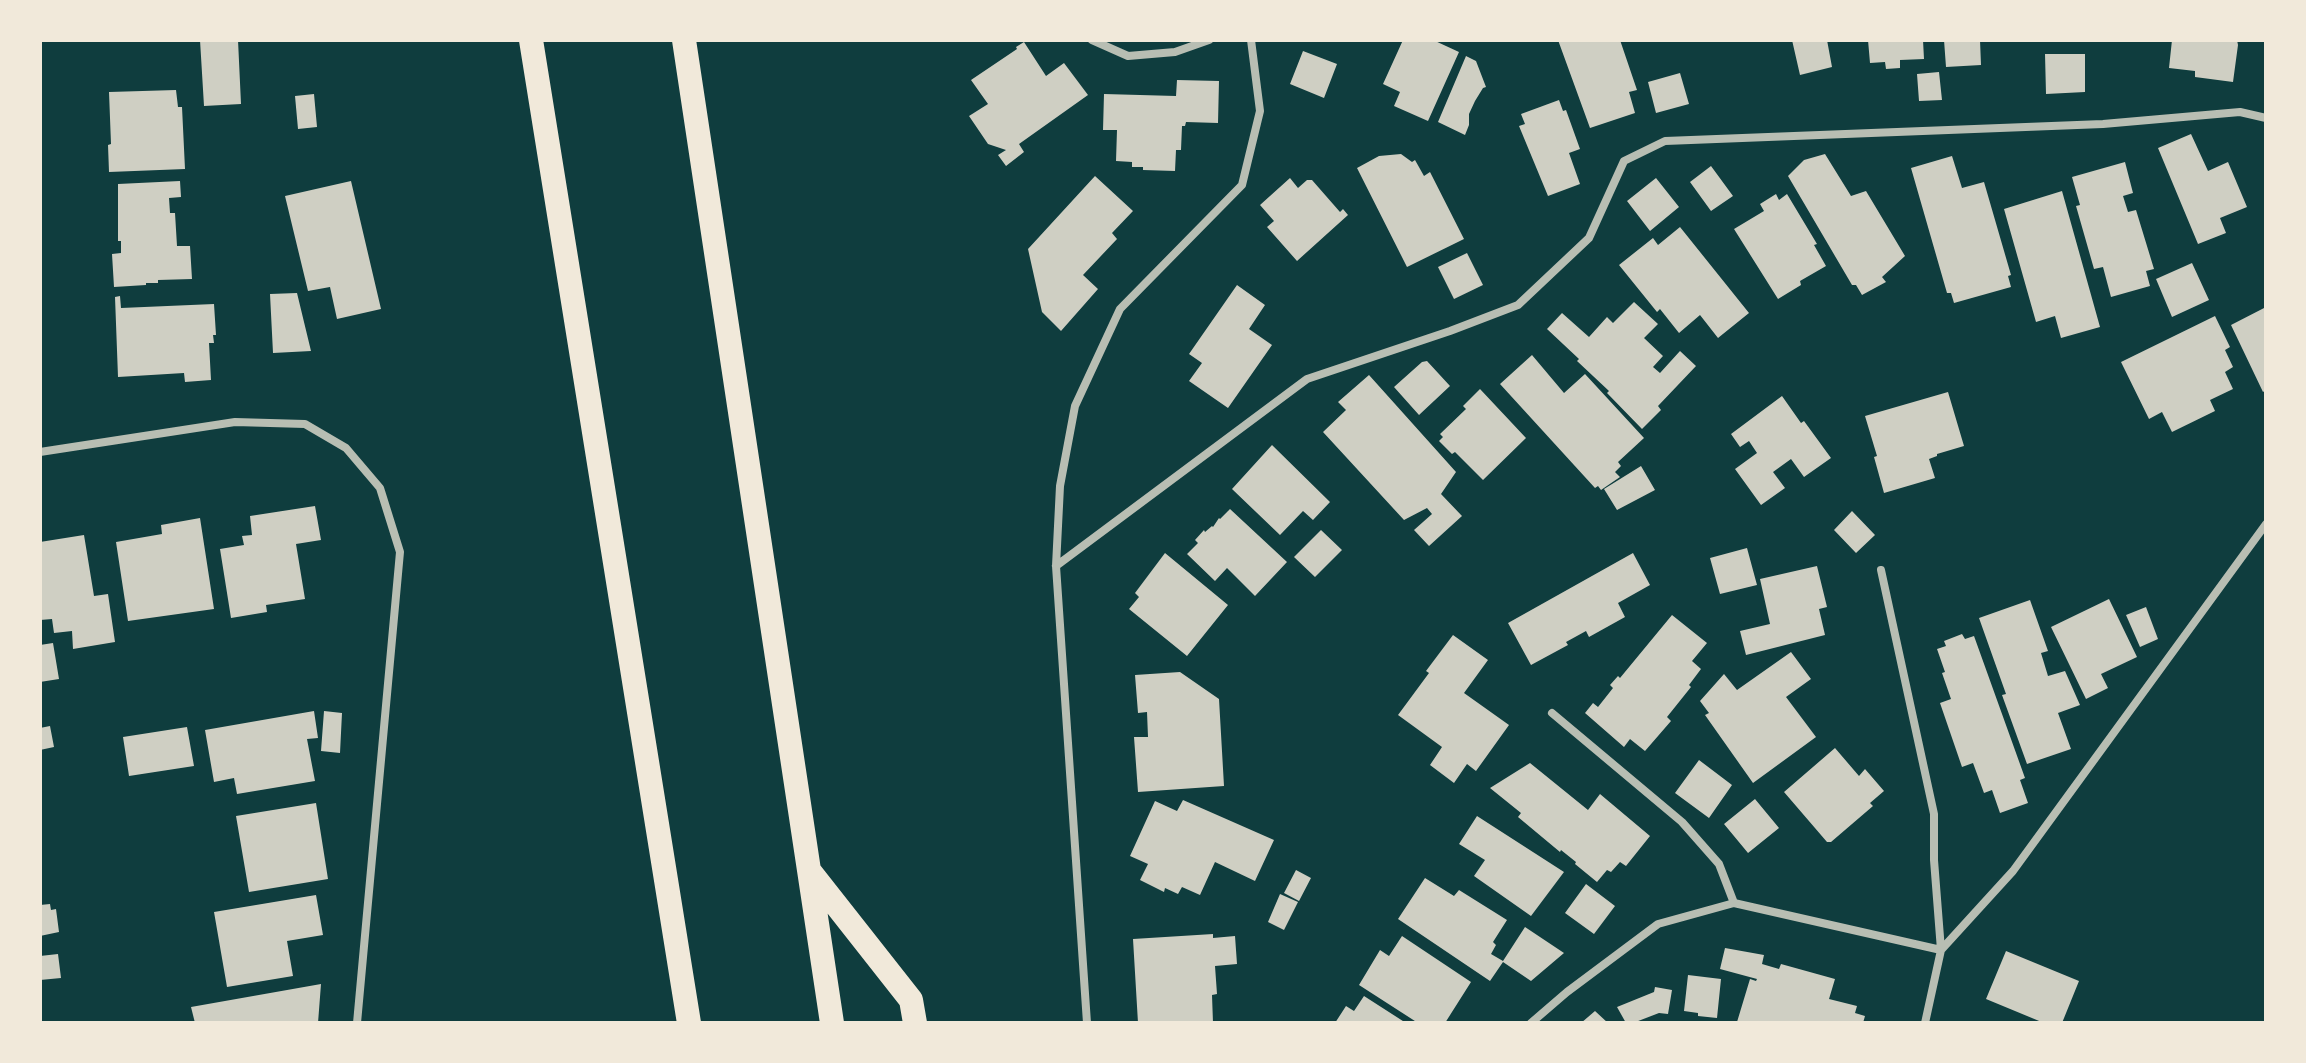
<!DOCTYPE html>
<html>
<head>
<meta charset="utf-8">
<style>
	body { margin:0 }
	#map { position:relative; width:2306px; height:1063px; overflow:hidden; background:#0f3d3e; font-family:"Roboto Condensed",sans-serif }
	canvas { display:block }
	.frame { position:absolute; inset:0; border:42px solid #f1e9da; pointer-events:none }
</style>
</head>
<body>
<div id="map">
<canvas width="2306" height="1063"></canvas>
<div class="frame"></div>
</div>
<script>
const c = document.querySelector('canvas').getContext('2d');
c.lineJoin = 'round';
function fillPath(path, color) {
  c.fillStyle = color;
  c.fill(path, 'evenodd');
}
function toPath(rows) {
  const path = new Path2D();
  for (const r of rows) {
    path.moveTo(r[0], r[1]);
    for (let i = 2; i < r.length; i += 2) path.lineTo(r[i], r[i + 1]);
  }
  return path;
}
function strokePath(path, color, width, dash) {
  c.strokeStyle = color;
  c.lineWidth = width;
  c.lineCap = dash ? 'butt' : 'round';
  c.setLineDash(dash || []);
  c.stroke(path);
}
fillPath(toPath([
	[200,40,238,40,241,104,204,106],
	[1403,40,1433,40,1459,52,1428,121,1394,106,1400,92,1383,84],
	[1558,40,1620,40,1637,90,1629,92,1635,113,1590,128],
	[1792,40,1827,40,1832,67,1800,75],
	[1868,40,1923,40,1924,59,1900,60,1900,68,1886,69,1885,62,1870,63],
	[1944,40,1980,40,1981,65,1946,67],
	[2172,40,2237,40,2238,45,2233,82,2195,77,2195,71,2169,68],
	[1024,42,1046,76,1064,63,1088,95,1019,144,1024,152,1006,166,998,155,1006,150,988,144,969,116,988,104,971,80,1017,49,1016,47],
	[1303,51,1337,64,1324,98,1290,84],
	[2045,54,2085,54,2085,92,2046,94],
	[1466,56,1476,61,1486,87,1483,88,1475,101,1469,114,1469,125,1465,135,1438,122],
	[1939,72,1942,100,1919,101,1917,74],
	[1680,73,1689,104,1656,113,1648,82],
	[1177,80,1219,81,1218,123,1186,122,1185,126,1182,126,1181,150,1176,150,1175,171,1143,170,1143,167,1132,167,1132,162,1116,161,1117,130,1103,130,1104,94,1176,96],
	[176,90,178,107,182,107,185,169,109,172,108,145,111,144,109,92],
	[314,94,317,127,298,129,295,96],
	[1559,100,1563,111,1566,110,1580,149,1569,153,1580,184,1548,196,1519,126,1525,124,1521,114],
	[2191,134,2208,171,2228,162,2247,207,2220,218,2226,233,2198,244,2158,148],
	[1401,154,1412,162,1415,160,1424,176,1430,172,1464,239,1407,267,1357,168,1379,156],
	[1825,154,1851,196,1866,191,1905,256,1882,277,1886,282,1862,295,1856,285,1852,285,1788,176,1804,160],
	[1952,156,1962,188,1984,182,2011,275,2008,276,2011,287,1954,303,1951,293,1947,293,1911,168],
	[2125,162,2133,193,2123,196,2128,212,2136,210,2154,269,2146,271,2150,286,2111,297,2103,267,2094,269,2076,206,2080,205,2072,177],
	[1711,166,1733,196,1711,211,1690,182],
	[1095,176,1133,211,1112,233,1117,239,1083,275,1098,289,1061,331,1042,312,1028,249],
	[1290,178,1298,188,1307,180,1312,180,1340,212,1343,209,1348,215,1297,261,1267,227,1274,221,1260,205],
	[1656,178,1679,207,1650,231,1627,201],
	[180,181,181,197,169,198,170,213,175,213,177,246,190,246,192,279,158,280,158,283,146,283,146,285,114,287,112,254,121,253,121,241,118,241,118,184],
	[351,181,381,309,337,319,330,287,308,291,285,196],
	[2062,191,2100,327,2061,338,2055,316,2036,322,2004,209],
	[1776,194,1779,200,1787,194,1817,244,1814,245,1826,266,1800,281,1801,285,1778,299,1734,229,1764,211,1760,204],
	[1680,227,1749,313,1718,338,1700,315,1679,333,1660,309,1657,312,1619,265,1653,238,1658,245],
	[1467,253,1483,285,1454,299,1438,267],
	[2192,263,2209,300,2172,317,2156,279],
	[1237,285,1265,305,1249,329,1272,345,1228,408,1189,381,1202,363,1189,354],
	[297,293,311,351,273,353,270,294],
	[120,296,121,308,214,304,216,335,213,335,214,343,209,343,211,380,185,382,184,373,118,377,115,297],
	[1634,302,1658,324,1644,338,1663,356,1653,367,1660,373,1680,351,1696,366,1658,406,1661,410,1642,429,1607,393,1609,391,1577,361,1579,359,1547,329,1562,313,1589,337,1607,317,1613,323],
	[2266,307,2266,390,2263,392,2231,325],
	[2215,316,2230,347,2225,350,2233,367,2225,372,2233,389,2210,400,2215,411,2172,432,2162,412,2149,419,2121,362],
	[1532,355,1564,393,1585,374,1644,438,1618,462,1621,466,1615,472,1620,477,1601,490,1598,486,1595,488,1500,384],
	[1427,361,1450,386,1419,415,1394,387,1422,362],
	[1369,375,1456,472,1441,494,1462,516,1429,546,1414,530,1432,514,1427,508,1404,520,1323,432,1346,410,1338,402],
	[1480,389,1526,438,1483,480,1455,452,1452,454,1439,441,1443,437,1440,434,1466,409,1463,406],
	[1948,392,1964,446,1937,454,1937,456,1929,459,1935,478,1884,493,1874,457,1877,456,1865,416],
	[1782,396,1801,423,1804,421,1831,458,1804,477,1791,459,1773,472,1785,488,1761,505,1735,469,1757,453,1749,441,1740,447,1731,434],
	[1272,445,1330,502,1313,520,1303,511,1280,535,1232,489],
	[1641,466,1655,490,1617,510,1604,489],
	[315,506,321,540,296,544,305,599,266,605,267,612,231,618,220,549,244,545,242,536,252,535,250,516],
	[1230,509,1287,562,1255,596,1227,568,1215,581,1187,554,1198,543,1195,540,1204,530,1205,532,1212,526,1213,527,1219,518,1220,519],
	[1852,511,1875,535,1856,553,1834,530],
	[200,518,214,609,128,621,116,542,162,534,161,525],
	[1321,530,1342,550,1315,577,1294,557],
	[84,535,94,596,108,594,115,642,73,649,72,631,54,633,52,619,40,620,40,542],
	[1747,548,1757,585,1720,594,1710,558],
	[1165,553,1228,605,1187,656,1129,609,1139,597,1135,593],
	[1633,553,1650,585,1618,603,1625,617,1589,637,1586,631,1566,642,1568,645,1531,665,1508,623],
	[1817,566,1827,607,1819,609,1825,635,1746,655,1740,631,1770,624,1760,579],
	[2109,599,2137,657,2101,674,2108,688,2086,699,2051,627],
	[2030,600,2048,651,2041,653,2048,676,2065,671,2080,705,2058,713,2071,749,2027,764,2002,695,2006,694,1979,618],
	[2146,607,2158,639,2140,647,2126,615],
	[1672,615,1707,643,1692,661,1701,669,1689,685,1691,687,1667,717,1671,721,1645,751,1630,739,1624,747,1585,713,1593,703,1598,707,1613,688,1610,685,1618,676,1620,678],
	[1962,634,1965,639,1974,636,2025,778,2020,780,2028,803,2000,813,1992,790,1984,793,1973,763,1962,767,1940,703,1951,699,1942,673,1945,672,1937,649,1946,646,1944,641],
	[1453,635,1488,660,1464,693,1509,725,1476,771,1467,764,1454,783,1430,765,1442,747,1398,715,1429,673,1426,671],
	[53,643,59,679,40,682,40,645],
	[1791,652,1811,679,1786,697,1816,737,1753,783,1705,715,1709,713,1700,701,1724,674,1737,690],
	[1180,672,1219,699,1224,786,1138,792,1134,737,1148,737,1147,712,1138,713,1135,675],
	[314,711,318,738,307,739,315,781,237,794,234,778,214,782,205,730],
	[324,711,342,713,340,753,321,751],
	[50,726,54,747,40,750,40,728],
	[187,727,194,766,129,776,123,737],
	[1835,748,1859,776,1865,769,1884,791,1870,803,1873,806,1831,842,1827,842,1784,792],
	[1699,760,1732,785,1709,818,1675,793],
	[1530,763,1588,810,1600,794,1650,836,1626,866,1620,862,1611,872,1607,870,1597,882,1575,864,1576,862,1561,850,1560,852,1518,817,1521,813,1490,788],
	[1755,799,1779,828,1748,853,1724,824],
	[1183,800,1274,840,1255,881,1215,862,1200,895,1182,887,1178,894,1165,888,1164,892,1140,880,1148,864,1130,856,1155,801,1177,811],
	[316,803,328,879,249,892,236,816],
	[1477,816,1564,872,1531,916,1474,876,1485,860,1459,844],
	[1296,870,1311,878,1299,901,1284,893],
	[1425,878,1454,896,1459,890,1507,920,1493,942,1496,945,1491,954,1503,961,1525,927,1564,953,1531,981,1503,962,1490,981,1398,919],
	[1586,884,1615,906,1594,934,1565,913],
	[1280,894,1298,902,1284,930,1268,922],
	[316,895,323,935,287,941,293,976,227,987,214,912],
	[50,904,51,910,56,909,59,932,40,936,40,905],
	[1213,934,1213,938,1235,936,1237,964,1215,966,1217,994,1212,995,1213,1023,1138,1023,1133,939],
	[1402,936,1471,982,1445,1023,1418,1023,1359,985,1380,950,1389,956],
	[1725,948,1764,955,1762,964,1779,969,1781,964,1835,979,1829,999,1857,1006,1855,1013,1865,1016,1863,1023,1737,1022,1750,979,1756,981,1757,979,1720,969],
	[2006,951,2079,981,2062,1023,2044,1023,1986,999],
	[58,954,61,978,40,980,40,956],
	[1688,975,1721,979,1717,1018,1698,1016,1698,1013,1684,1011],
	[321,984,318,1023,195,1023,191,1007],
	[1655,987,1672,990,1668,1014,1659,1013,1633,1023,1626,1023,1617,1007,1654,992],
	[1364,996,1406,1023,1335,1023,1346,1006,1354,1011],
	[1595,1011,1608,1023,1581,1023]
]), '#cfcfc3');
strokePath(toPath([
	[1092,40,1128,56,1175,52,1209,40],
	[40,452,235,422,305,424,346,448,380,488,400,552,357,1023],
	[1056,566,1307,379,1450,331,1518,305,1589,238,1624,161,1665,141,2103,124,2240,112,2266,118],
	[1552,713,1682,822,1719,864,1734,903],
	[1087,1023,1056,566,1060,486,1075,406,1120,309,1242,185,1260,111,1251,40],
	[1531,1023,1567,992,1658,924,1734,903,1941,950,1934,860,1934,814,1881,570],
	[1925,1023,1941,950,2013,871,2266,524]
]), '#b8beb3', 8);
strokePath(toPath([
	[531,40,689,1023],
	[684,40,832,1023],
	[811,873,911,1000,915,1023]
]), '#f1e9da', 24);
</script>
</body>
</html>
